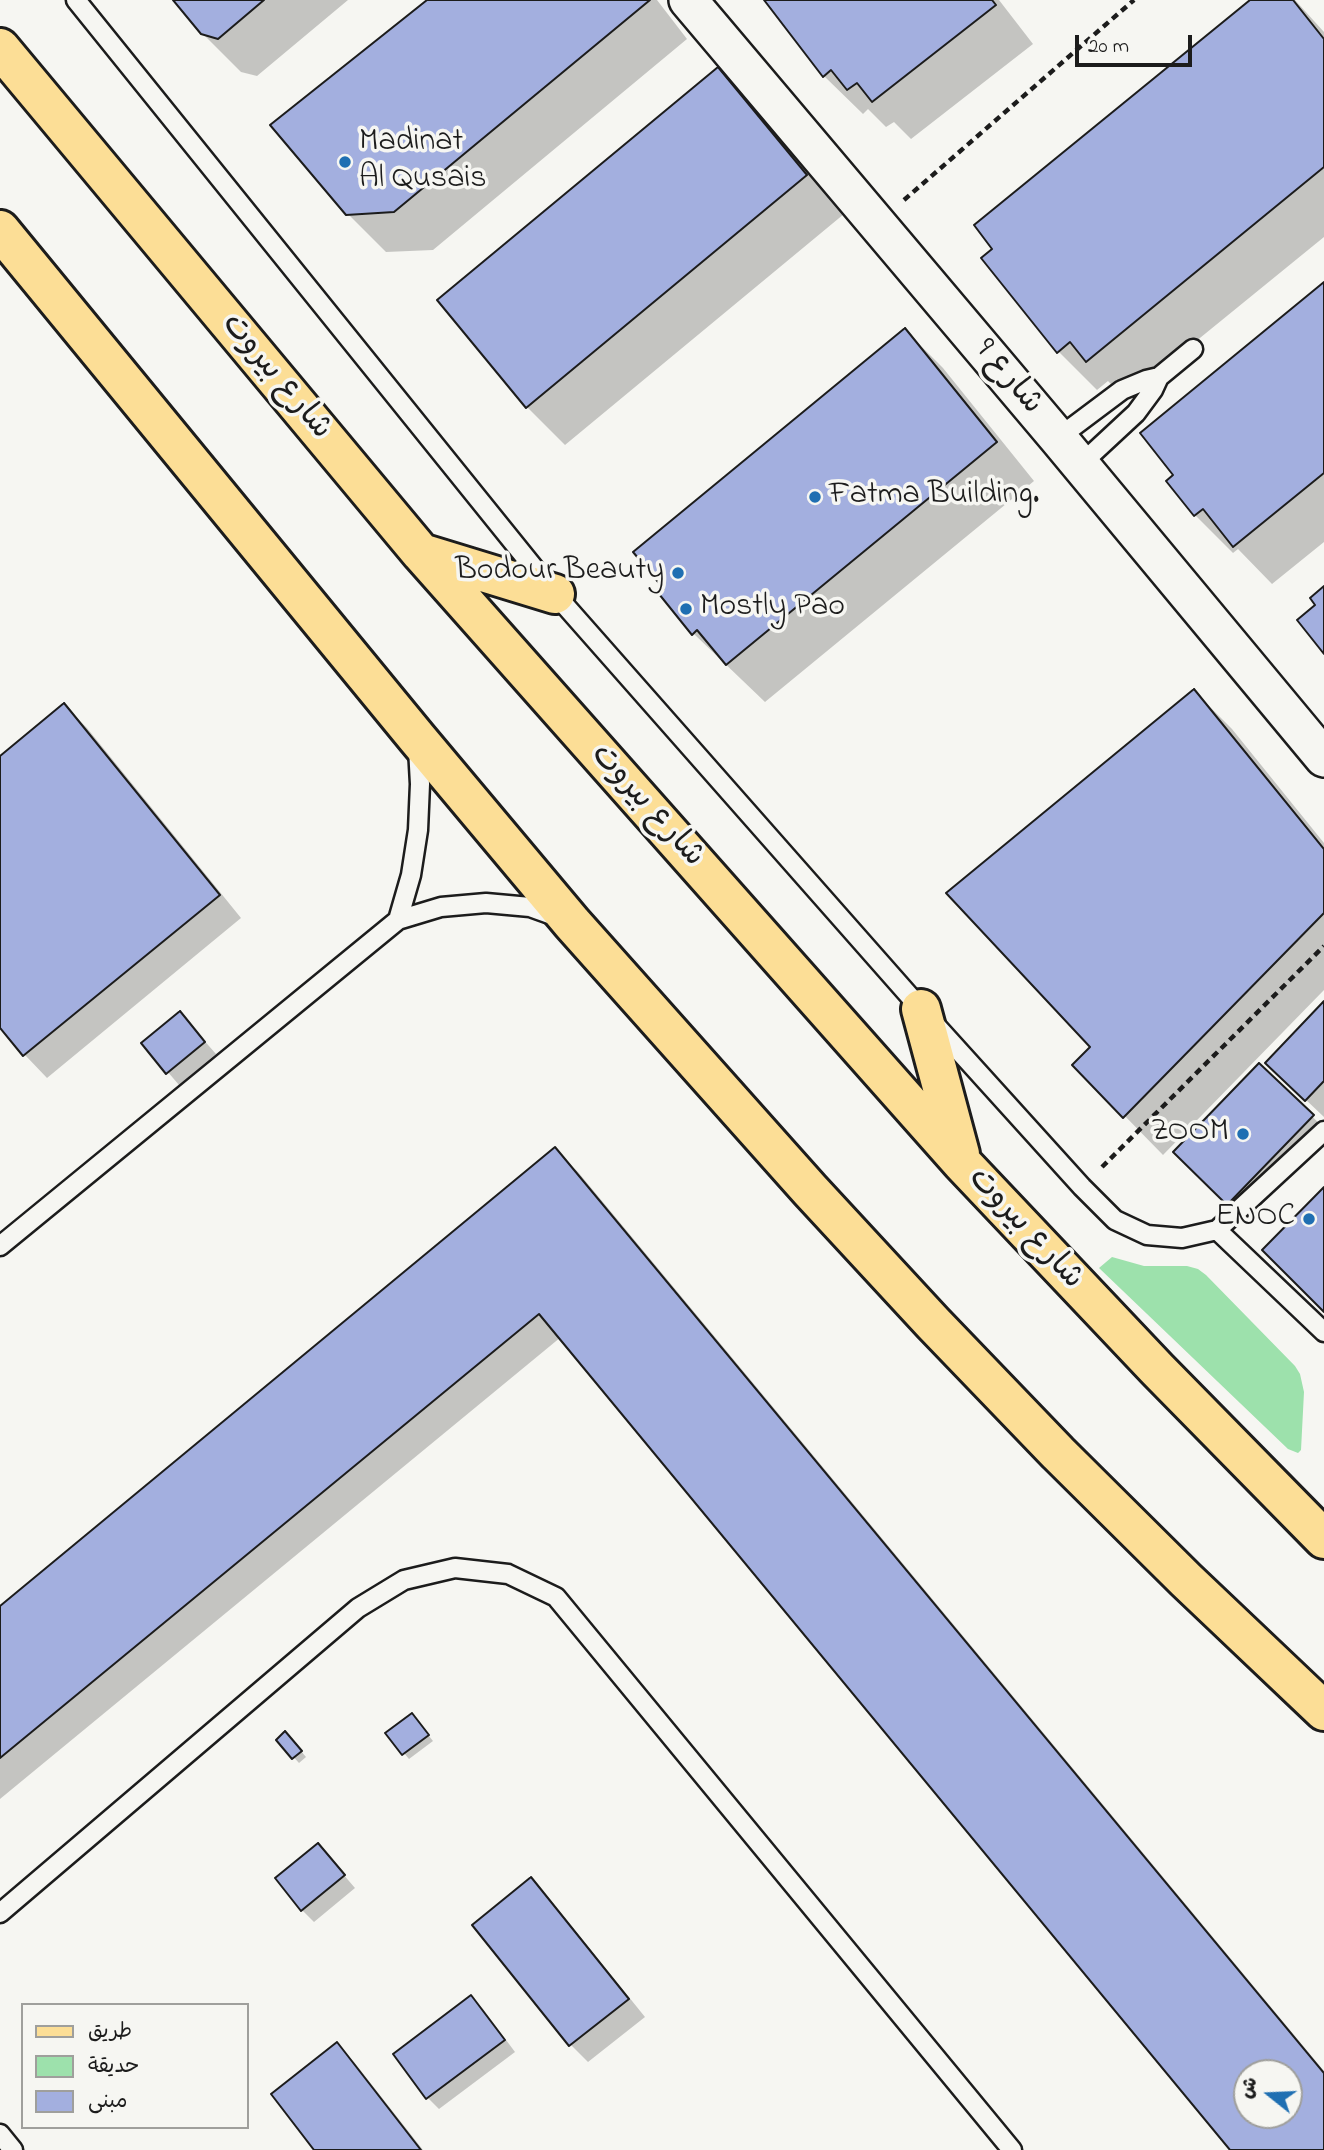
<!DOCTYPE html>
<html>
<head>
<meta charset="utf-8">
<style>
	body { margin:0 }
	#map { position:relative; width:1324px; height:2150px; overflow:hidden; background:#f6f6f2; font-family:"Indie Flower","Playpen Sans Arabic",sans-serif }
	canvas { display:block }
	.legend { position:absolute; left:21px; top:2003px; width:228px; height:126px; box-sizing:border-box; background:#f6f6f2; border:2px solid #9f9f9c; margin:0; padding:9px 12px; list-style:none; font-size:21px; color:#1c1c1c }
	.legend li { display:flex; align-items:center; gap:14px; height:35px }
	.legend b { width:35px; border:2px solid #9f9f9c }
	.north { position:absolute; left:1233px; top:2059px; width:70px; height:70px; box-sizing:border-box; background:#f6f6f2; border:2px solid #9f9f9c; border-radius:50%; rotate:288deg; font-size:19px; font-weight:700; line-height:28px; text-align:center; color:#1c1c1c }
	.north::after { content:''; display:block; margin:auto; width:24px; height:32px; background:#1f6fb2; clip-path:polygon(50% 0,100% 100%,50% 72%,0 100%) }
	.scale { position:absolute; left:1075px; top:35px; width:117px; height:32px; box-sizing:border-box; border:4px solid #1c1c1c; border-top:0; padding-left:9px; font-size:21px; line-height:24px; white-space:nowrap; color:#1c1c1c; -webkit-text-stroke:5px #f6f6f2; paint-order:stroke }
</style>
</head>
<body>
<div id="map">
<canvas width="1324" height="2150"></canvas>
<ul class="legend">
<li><b style="height:9px;background:#fcde96"></b>طريق</li>
<li><b style="height:19px;background:#9de1ac"></b>حديقة</li>
<li><b style="height:19px;background:#a3afdf"></b>مبنى</li>
</ul>
<div class="north">ش</div>
<div class="scale">20 m</div>
</div>
<script>
const c = document.querySelector('canvas').getContext('2d');
c.lineJoin = 'round';
function fillPath(path, color) {
  c.fillStyle = color;
  c.fill(path, 'evenodd');
}
function toPath(rows) {
  const path = new Path2D();
  for (const r of rows) {
    path.moveTo(r[0], r[1]);
    for (let i = 2; i < r.length; i += 2) path.lineTo(r[i], r[i + 1]);
  }
  return path;
}
function strokePath(path, color, width, dash) {
  c.strokeStyle = color;
  c.lineWidth = width;
  c.lineCap = dash ? 'butt' : 'round';
  c.setLineDash(dash || []);
  c.stroke(path);
}
function drawText(font, color, halo, rows, align = 'center') {
  c.font = font + ' "Indie Flower","Playpen Sans Arabic",sans-serif';
  c.lineWidth = 7;
  c.setLineDash([]);
  c.textBaseline = 'middle';
  c.strokeStyle = halo;
  c.fillStyle = color;
  for (const [text, x, y, turn = 0] of rows) {
    c.save();
    c.translate(x, y);
    c.rotate((+turn || 0) * Math.PI / 180);
    c.textAlign = isNaN(turn) ? turn : align;
    if (halo) c.strokeText(text, 0, 0);
    c.fillText(text, 0, 0);
    c.restore();
  }
}
fillPath(toPath([
	[1112,1257,1144,1266,1187,1266,1198,1269,1206,1275,1295,1366,1300,1374,1304,1392,1301,1450,1298,1453,1288,1449,1099,1268]
]), '#9de1ac');
fillPath(toPath([
	[176,0,348,0,257,76,241,72,202,33],
	[430,0,657,0,687,39,433,250,386,252,347,213],
	[766,0,999,0,1033,44,911,139,894,122,886,127,868,109,863,114,824,76],
	[1253,0,1295,0,1324,32,1324,237,1125,399,1108,381,1097,390,1059,352,983,258],
	[717,69,756,107,844,214,565,445,527,407,439,300],
	[1324,285,1324,542,1272,584,1238,549,1233,553,1195,515,1175,475],
	[905,330,943,368,1034,481,765,702,694,634,661,594],
	[1194,691,1232,729,1324,843,1324,990,1163,1155,1075,1065,1092,1047],
	[64,705,87,728,241,918,47,1078,25,1055,0,1025,0,758],
	[1324,1003,1324,1117,1285,1080],
	[180,1013,216,1054,179,1085,143,1043],
	[1259,1065,1324,1128,1324,1139,1246,1221,1176,1152],
	[555,1150,578,1172,1324,2071,1324,2150,1232,2150,561,1337,0,1799,0,1608],
	[1247,2073,1289,2073,1289,2115,1247,2115],
	[417,1721,433,1741,409,1759,404,1753],
	[291,1739,306,1757,299,1763,278,1740],
	[318,1845,355,1888,314,1922,302,1910],
	[531,1880,548,1897,645,2017,588,2062,571,2045,475,1925],
	[471,1997,483,2009,515,2052,439,2109,427,2097],
	[337,2045,354,2062,423,2150,316,2150]
]), '#0003');
const building = toPath([
	[173,0,264,0,218,39,201,34,173,0],
	[427,0,650,0,394,212,346,215,270,125,427,0],
	[764,0,992,0,996,5,872,102,857,83,847,90,831,70,823,77,764,0],
	[1250,0,1293,0,1324,39,1324,167,1086,362,1070,342,1057,353,981,258,992,249,974,225,1250,0],
	[718,67,807,175,526,408,437,300,718,67],
	[1324,282,1324,473,1233,547,1203,509,1194,516,1166,481,1173,475,1140,433,1324,282],
	[905,328,997,442,726,665,697,630,692,635,659,594,664,589,633,552,905,328],
	[1324,586,1324,654,1297,620,1315,605,1310,598,1324,586],
	[1194,689,1324,849,1324,913,1123,1118,1072,1065,1090,1047,946,893,1194,689],
	[64,703,220,895,23,1056,0,1028,0,756,64,703],
	[1324,1001,1324,1081,1305,1101,1265,1063,1324,1001],
	[180,1011,205,1042,166,1074,141,1043,180,1011],
	[1259,1063,1314,1115,1227,1205,1173,1152,1259,1063],
	[555,1147,1324,2073,1324,2150,1230,2150,539,1314,0,1758,0,1606,555,1147],
	[1247,2073,1289,2073,1289,2115,1247,2115,1247,2073],
	[1324,1187,1324,1312,1262,1250,1324,1187],
	[412,1713,429,1735,402,1755,385,1733,412,1713],
	[285,1731,302,1751,292,1759,276,1740,285,1731],
	[318,1843,345,1875,301,1911,275,1878,318,1843],
	[531,1877,629,1999,569,2046,472,1925,531,1877],
	[471,1995,505,2040,426,2099,393,2054,471,1995],
	[337,2042,421,2150,314,2150,271,2094,337,2042]
]);
fillPath(building, '#a3afdf');
strokePath(building, '#1c1c1c', 2);
const lane = toPath([
	[76,0,555,594,921,1009,1082,1187,1115,1220,1147,1235,1182,1238,1217,1230,1324,1131],
	[1058,438,1122,390,1146,380,1159,377],
	[1080,465,1136,413,1153,390,1159,377,1193,349],
	[398,920,411,875,418,830,420,784,418,748],
	[1217,1230,1324,1332],
	[0,1246,398,920,441,907,486,903,530,907,555,916],
	[0,1913,358,1608,404,1580,455,1568,508,1574,556,1597,1012,2150],
	[0,2134,13,2150]
]);
const street = toPath([
	[688,0,1058,438,1324,758]
]);
const primary = toPath([
	[0,48,421,553,962,1163,1157,1369,1324,1539],
	[0,230,417,738,572,923,810,1190,933,1323,1058,1453,1186,1580,1324,1711],
	[421,553,555,594],
	[921,1009,960,1154]
]);
strokePath(lane, '#1c1c1c', 23);
strokePath(street, '#1c1c1c', 42);
strokePath(primary, '#1c1c1c', 44);
strokePath(toPath([
	[904,200,1134,0],
	[1102,1167,1324,946]
]), '#1c1c1c', 4.5, [7, 5]);
strokePath(lane, '#f6f6f2', 18);
strokePath(street, '#f6f6f2', 37);
strokePath(primary, '#fcde96', 38);
for (const [x, y, r, color] of [
	[345,162,7,"#1f6fb2"],
	[815,497,7,"#1f6fb2"],
	[678,573,7,"#1f6fb2"],
	[686,609,7,"#1f6fb2"],
	[1243,1134,7,"#1f6fb2"],
	[1309,1219,7,"#1f6fb2"]
]) {
  const dot = new Path2D();
  dot.arc(x, y, r, 0, 2 * Math.PI);
  c.fillStyle = color;
  c.fill(dot);
  strokePath(dot, '#f6f6f2', 2.5);
}
drawText('32px', '#1c1c1c', '#f6f6f2', [
	["Madinat",359,144],
	["Al Qusais",359,181],
	["Fatma Building.",829,497],
	["Bodour Beauty",664,573,"right"],
	["Mostly Pao",700,609],
	["ZOOM",1229,1134,"right"],
	["ENOC",1295,1219,"right"]
], 'left');
drawText('32px', '#1c1c1c', '#f6f6f2', [
	["شارع بيروت",275,378,50],
	["شارع 9",1007,378,50],
	["شارع بيروت",646,807,48],
	["شارع بيروت",1024,1230,47]
]);
</script>
</body>
</html>
